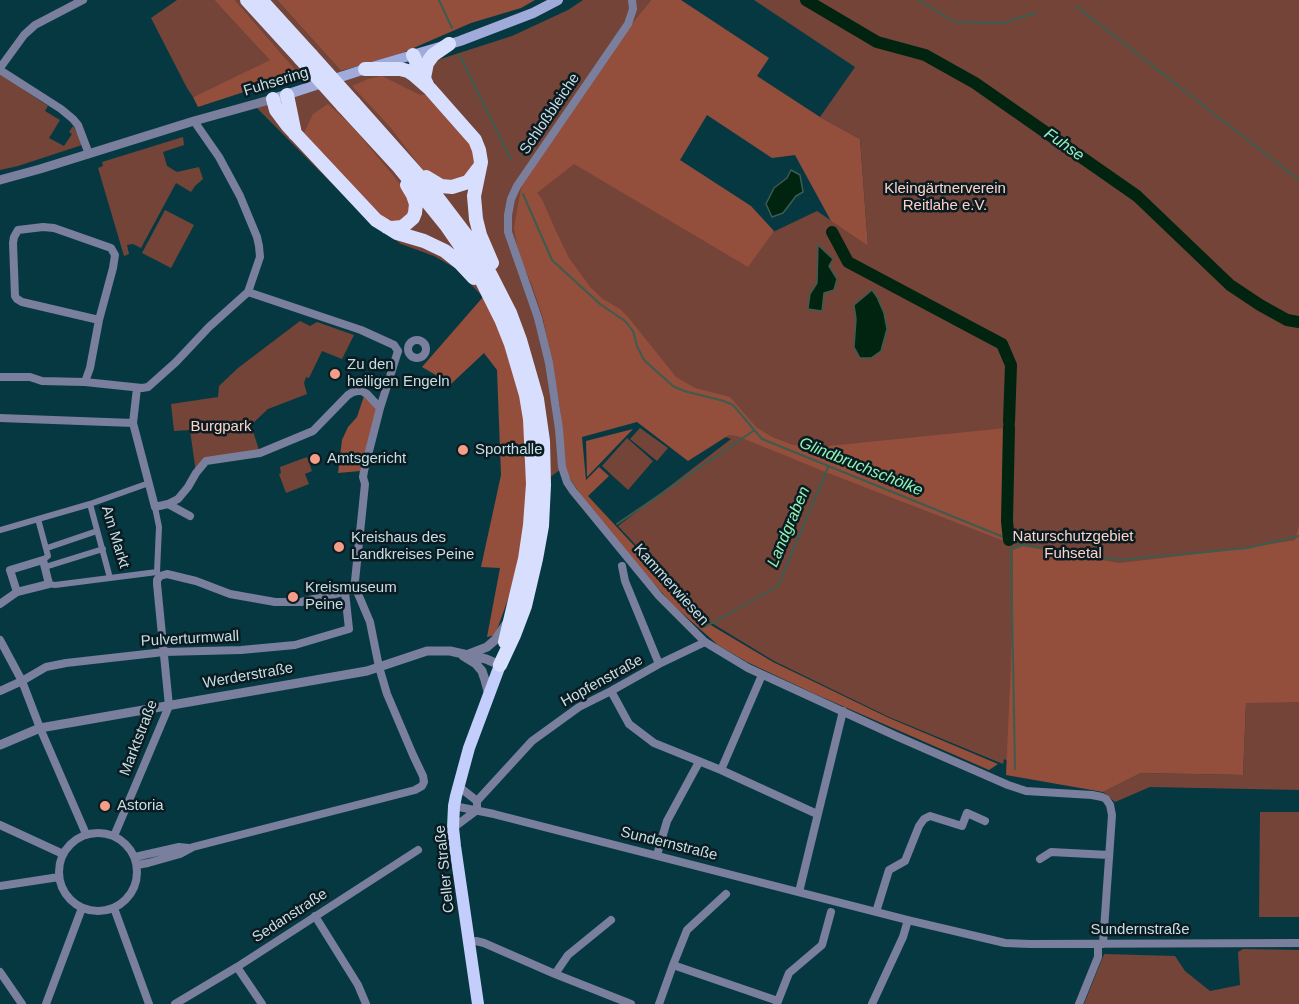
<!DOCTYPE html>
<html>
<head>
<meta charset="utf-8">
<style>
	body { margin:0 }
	canvas { display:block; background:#063842 }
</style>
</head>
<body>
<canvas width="1299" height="1004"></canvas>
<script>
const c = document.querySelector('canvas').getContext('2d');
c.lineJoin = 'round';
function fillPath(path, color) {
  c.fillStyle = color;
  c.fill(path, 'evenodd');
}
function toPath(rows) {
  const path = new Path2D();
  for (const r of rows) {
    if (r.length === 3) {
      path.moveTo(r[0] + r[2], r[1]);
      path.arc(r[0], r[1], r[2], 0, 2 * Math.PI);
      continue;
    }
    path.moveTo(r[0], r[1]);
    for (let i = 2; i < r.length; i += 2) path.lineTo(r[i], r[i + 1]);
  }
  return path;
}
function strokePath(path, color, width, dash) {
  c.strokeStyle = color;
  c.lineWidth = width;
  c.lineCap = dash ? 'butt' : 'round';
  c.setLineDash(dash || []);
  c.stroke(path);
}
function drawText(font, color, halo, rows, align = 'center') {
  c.font = font + ' Helvetica,sans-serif';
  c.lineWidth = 5;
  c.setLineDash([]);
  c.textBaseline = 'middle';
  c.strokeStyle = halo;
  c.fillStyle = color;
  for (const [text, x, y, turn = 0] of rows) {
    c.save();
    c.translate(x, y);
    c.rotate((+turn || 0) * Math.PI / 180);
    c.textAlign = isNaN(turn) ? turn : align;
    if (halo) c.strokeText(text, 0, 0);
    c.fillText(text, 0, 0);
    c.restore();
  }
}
fillPath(toPath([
	[177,0,214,0,271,60,193,97,187,88,151,18],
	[235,0,277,0,341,71,394,74,512,36,568,10,583,0,651,0,607,54,522,183,519,256,532,286,543,319,560,408,564,467,531,491,483,297,455,268,434,256,401,244,370,222,254,105,308,85],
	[754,0,1299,0,1299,697,1243,699,1015,764,1004,759,1003,764,889,717,774,661,705,619,618,526,731,439,693,425,633,418,529,197,586,101,773,232,817,211,868,246,860,139,820,117,855,67],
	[0,74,48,106,45,111,60,120,49,138,64,146,72,134,69,132,73,126,80,138,82,145,18,166,0,170],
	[183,137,184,145,163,152,167,166,177,172,199,167,203,179,195,186,191,192,176,183,141,248,133,244,127,245,129,254,124,256,98,168,103,166,102,162],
	[165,210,194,225,171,268,142,253],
	[300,321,310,326,317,322,354,335,342,359,322,351,309,378,306,377,304,383,307,394,268,409,251,425,260,453,214,459,196,473,190,430,174,431,171,404,218,397,219,386,238,368],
	[640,428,668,448,657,461,630,439],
	[627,438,653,461,628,490,602,466],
	[307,457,312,471,305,474,309,484,286,493,279,474,281,473,280,467],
	[1246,702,1299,702,1299,790,1150,787,1115,802,1103,792,1141,773,1243,775],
	[1260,812,1299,812,1299,917,1259,917],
	[1243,949,1299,950,1299,1004,1084,1004,1104,954,1175,956,1185,971,1210,991,1240,985,1238,952]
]), '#734437');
fillPath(toPath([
	[214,0,235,0,299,74,198,107,193,97,270,60],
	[277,0,535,0,521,8,471,23,402,53,341,71],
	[651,0,681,0,769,58,757,76,820,117,860,139,868,246,831,221,795,155,772,158,707,115,680,160,751,206,774,231,748,267,574,164,537,193,542,199,555,229,569,258,591,288,603,299,620,309,628,317,676,377,695,388,730,397,756,427,772,437,793,445,828,446,1006,428,1004,541,828,473,737,436,729,435,688,461,637,422,582,437,586,480,599,467,609,476,588,496,704,621,773,662,889,718,998,764,989,770,815,694,747,662,718,645,674,606,635,563,593,513,570,479,564,467,560,408,543,319,532,286,519,256,514,228,522,183,607,54],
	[382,76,420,95,428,95,466,135,475,153,475,168,470,175,445,184,426,174,391,128,352,86,368,79],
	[328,104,349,123,392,174,409,196,410,210,406,217,397,224,387,224,304,133,313,114],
	[483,297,501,331,515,369,525,422,531,491,523,558,495,635,487,637,500,568,481,567,501,475,497,370,484,353,451,384,422,367],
	[364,396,377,409,360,471,338,473,342,440,348,427,357,417],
	[633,429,587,477,586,441],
	[1299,525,1299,702,1246,703,1243,775,1141,773,1103,792,1006,775,1013,617,1013,550,1023,546,1119,563,1248,548,1295,540]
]), '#944e3c');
const water = toPath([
	[791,170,800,175,803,192,796,196,783,213,772,217,766,204,774,188,787,178,791,170],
	[818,245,833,259,829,266,837,279,834,290,824,293,822,311,808,309,810,294,817,283,818,245],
	[872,290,877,297,884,313,887,329,881,351,871,358,860,358,854,347,856,319,854,305,872,290]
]);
fillPath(water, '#002410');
strokePath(water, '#3c5c50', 1.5);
strokePath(toPath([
	[439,0,452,28],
	[918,0,955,22,1002,23,1036,13],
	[1076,6,1299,180],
	[459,54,511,160],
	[523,194,552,260,600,304,625,321,633,331,637,346,644,360,673,386,684,391,724,401,733,405,762,439,1023,545,1120,560,1247,548,1299,536],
	[617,524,753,431],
	[705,627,778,586,828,467],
	[1015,769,1011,549,1021,545]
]), '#3c5c50', 2);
strokePath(toPath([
	[806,0,877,42,925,55,975,83,1137,196,1230,285,1260,305,1287,320,1299,322],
	[832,232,848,262,1002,344,1011,365,1009,422],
	[1009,540,1007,521,1009,427]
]), '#002410', 12);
strokePath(toPath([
	[149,483,90,504,110,578,157,572,159,527,155,507],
	[38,519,48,556,43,560],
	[0,530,90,504],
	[47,548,97,531],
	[45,567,103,549],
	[49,584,55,585,110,578]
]), '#797f9c', 6);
strokePath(toPath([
	[632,0,633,9,628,24,517,186,511,199,508,215,508,232,538,318,549,363,559,429,562,467,567,482,573,491,659,596,705,642,748,668,896,736,1008,785,1026,791,1092,795,1102,797,1106,799,1110,805,1112,815,1103,944],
	[0,68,24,35,35,25,83,0],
	[0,70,61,109,73,119,78,125,89,154],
	[248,292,361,330,394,345,398,351],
	[417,349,9],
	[0,377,30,377,42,381,85,382,142,388,148,387,176,362,209,327,248,292,260,257,259,246,257,237,240,196,219,157,194,121],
	[85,382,90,368,99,320,113,268,115,255,111,248,54,228,43,227,18,230,14,237,13,243,15,296,17,299,22,302,99,320],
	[137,388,133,423,155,507,168,504,190,516],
	[0,418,133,423],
	[168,504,178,499,188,487,196,473,206,461,260,453,313,431,348,395,353,392,357,391,362,391,367,394,380,408],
	[622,566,625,581,659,664],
	[0,604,17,592,49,584,43,560,10,570,17,592],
	[0,640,22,681,40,728,86,834],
	[0,691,22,681,46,667,66,663,164,652,241,650,295,645,349,629,345,592],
	[611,691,629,724,654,743,721,770,817,814],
	[721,770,762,675],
	[458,786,477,801],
	[454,806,494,814,908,920,1005,943,1030,944,1299,943],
	[477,810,477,801,532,741,579,707,611,691,659,664,705,642],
	[0,825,63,854],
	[453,828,477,810],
	[98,872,39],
	[114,836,169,706,157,584,157,580,160,576,167,574,196,581,230,594,275,602,301,602,356,589],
	[657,855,667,821,699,762],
	[135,857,179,847,189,848],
	[1040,859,1051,852,1109,855],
	[137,865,148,863,180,854,193,847,415,790,422,786,424,782,423,776,413,755,387,694,379,667,370,622,356,589,355,581,365,484,363,477,364,471,380,408,398,351],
	[0,886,59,877],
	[799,892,843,711],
	[114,908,149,1004],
	[876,912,889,870,905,861,919,826,924,819,930,816,962,826,967,813,985,821],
	[315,916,358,985,366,1004],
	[469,943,476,941,484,943,555,974,631,1004],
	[673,965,687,930,726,894],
	[237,967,262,1004],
	[0,972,22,1004],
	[555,974,568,955,611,920],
	[778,1001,789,973,822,945,831,912],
	[46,1004,82,908],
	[175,1004,237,967,418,850],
	[659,1004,673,965,778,1001,777,1004],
	[872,1004,903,937,908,920],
	[1079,1004,1098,957,1098,944]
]), '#797f9c', 8);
strokePath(toPath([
	[0,180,40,169,194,121,273,99],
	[469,654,487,647,495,640,506,624],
	[463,656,476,664,482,671,485,680,489,695],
	[0,745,40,728,367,671,427,651,450,651,486,659,500,665]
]), '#797f9c', 9);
strokePath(toPath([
	[273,99,365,69,460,41,533,13,558,0]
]), '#a1abd9', 10);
strokePath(toPath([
	[478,1004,455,846,453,828,454,806,456,796,469,748,500,665]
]), '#c4cefd', 12);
strokePath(toPath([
	[247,0,300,58],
	[261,0,311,55],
	[413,55,424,78],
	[365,69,400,69,408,71,414,75,430,89,475,140,479,150,481,162,474,196,476,219,480,235,492,263],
	[428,87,424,78,427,63,433,55,449,44],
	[287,95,295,134],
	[273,99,276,110,288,126,376,220,397,233,424,241,445,251,460,263,474,278],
	[354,103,434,193,469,239,485,264,510,313,520,340,537,399,543,441,544,485,542,526,536,559,525,606,514,635,500,665],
	[343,106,399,167,446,225,475,267,501,319,511,344,526,395,530,419,533,484,530,525,525,559,505,642],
	[426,177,441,186,452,187,468,182,478,169],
	[387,227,392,228,402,227,406,224,413,218,415,213,416,204,413,195,407,185]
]), '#d8defe', 14);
strokePath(toPath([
	[311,55,354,103],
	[300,58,343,106]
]), '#d8defe', 14);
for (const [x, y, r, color] of [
	[335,374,6,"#f49e88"],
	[463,450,6,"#f49e88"],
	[315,459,6,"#f49e88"],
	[339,547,6,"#f49e88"],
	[293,597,6,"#f49e88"],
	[105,806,6,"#f49e88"]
]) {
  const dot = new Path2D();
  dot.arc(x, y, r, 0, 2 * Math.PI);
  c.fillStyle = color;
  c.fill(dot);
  strokePath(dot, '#0a1c21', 2);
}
drawText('15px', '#c7dee4', '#0a1c21', [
	["Fuhsering",276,82,-17],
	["Schloßbleiche",550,114,-56],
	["Am Markt",115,537,73],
	["Kammerwiesen",671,585,48],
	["Pulverturmwall",190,639,-3],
	["Werderstraße",248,676,-10],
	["Hopfenstraße",602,681,-29],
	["Marktstraße",139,738,-69],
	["Sundernstraße",669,844,14],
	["Celler Straße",445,869,-96],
	["Sedanstraße",290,916,-33],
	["Sundernstraße",1140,930]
]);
drawText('15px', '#fed2c7', '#0a1c21', [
	["Kleingärtnerverein",945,189],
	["Reitlahe e.V.",945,206],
	["Burgpark",221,427],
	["Naturschutzgebiet",1073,537],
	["Fuhsetal",1073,554]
]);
drawText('15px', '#c7dee4', '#0a1c21', [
	["Zu den",347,365],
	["heiligen Engeln",347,382],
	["Sporthalle",475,450],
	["Amtsgericht",327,459],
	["Kreishaus des",351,538],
	["Landkreises Peine",351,555],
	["Kreismuseum",305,588],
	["Peine",305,605],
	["Astoria",117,806]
], 'left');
drawText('italic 16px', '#90f4b6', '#0a1c21', [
	["Fuhse",1064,145,35],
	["Glindbruchschölke",861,467,22],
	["Landgraben",789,527,-67]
]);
</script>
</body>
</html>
